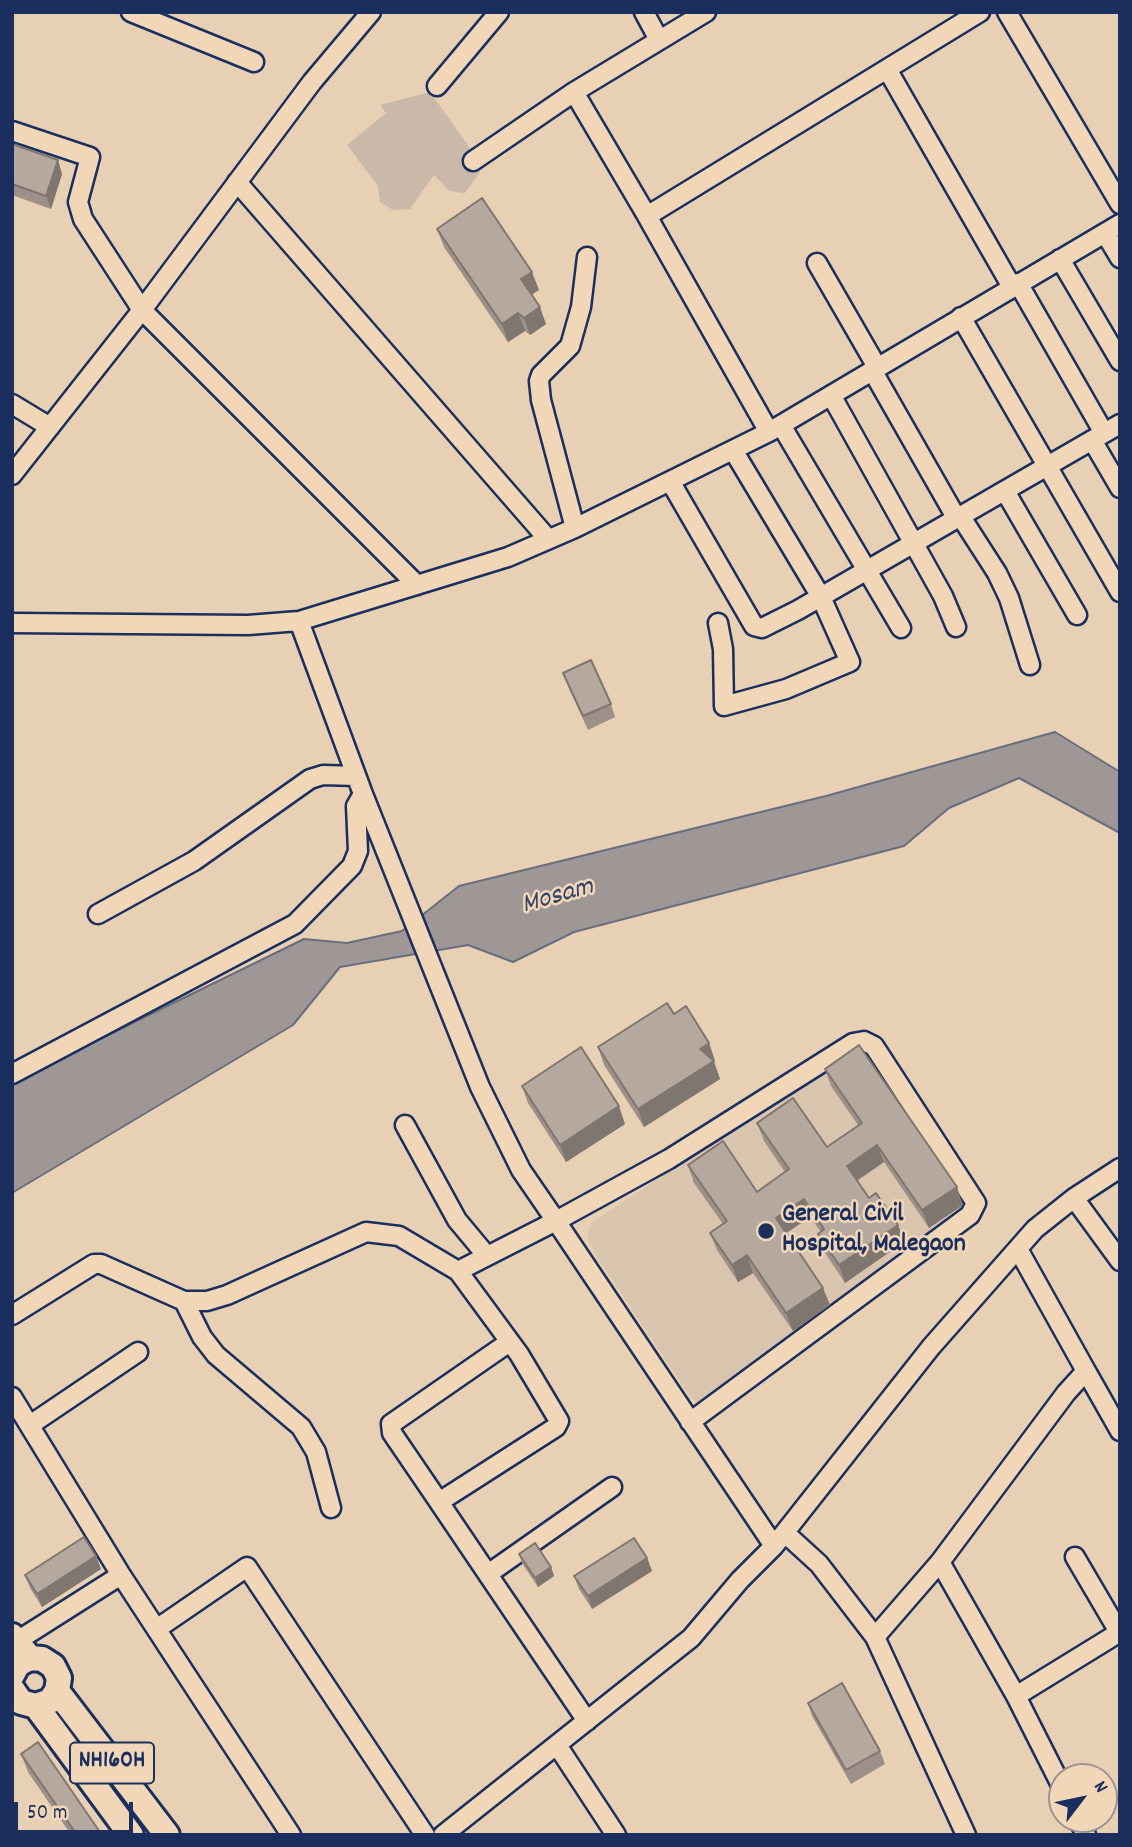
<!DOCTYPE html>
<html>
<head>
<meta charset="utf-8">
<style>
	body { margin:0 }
	#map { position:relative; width:1132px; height:1847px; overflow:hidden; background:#e8d0b4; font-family:Dekko,sans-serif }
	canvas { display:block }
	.frame { position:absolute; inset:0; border:14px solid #1b2f5e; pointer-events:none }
	.north { position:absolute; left:1048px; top:1763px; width:70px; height:70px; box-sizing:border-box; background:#f1d7b8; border:2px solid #9b9494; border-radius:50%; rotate:58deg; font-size:19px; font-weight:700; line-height:28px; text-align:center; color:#1b2f5e }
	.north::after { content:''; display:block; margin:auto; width:24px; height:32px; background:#1b2f5e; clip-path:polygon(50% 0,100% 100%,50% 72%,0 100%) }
	.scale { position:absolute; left:14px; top:1802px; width:119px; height:32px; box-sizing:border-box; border:4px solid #1b2f5e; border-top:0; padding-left:9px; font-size:21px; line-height:24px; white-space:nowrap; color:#1b2f5e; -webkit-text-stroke:5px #f1d7b8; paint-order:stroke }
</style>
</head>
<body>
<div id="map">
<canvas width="1132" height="1847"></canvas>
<div class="frame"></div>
<div class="north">N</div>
<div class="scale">50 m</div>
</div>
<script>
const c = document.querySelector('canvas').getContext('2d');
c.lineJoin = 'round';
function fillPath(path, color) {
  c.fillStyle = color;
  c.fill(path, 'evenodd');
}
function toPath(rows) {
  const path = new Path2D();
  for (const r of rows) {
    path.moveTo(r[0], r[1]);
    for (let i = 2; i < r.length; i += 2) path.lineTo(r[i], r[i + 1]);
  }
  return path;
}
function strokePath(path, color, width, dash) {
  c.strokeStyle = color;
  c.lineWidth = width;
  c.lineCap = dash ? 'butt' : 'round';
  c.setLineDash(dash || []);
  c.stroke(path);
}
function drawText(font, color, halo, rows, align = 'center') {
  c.font = font + ' Dekko,sans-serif';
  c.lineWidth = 5;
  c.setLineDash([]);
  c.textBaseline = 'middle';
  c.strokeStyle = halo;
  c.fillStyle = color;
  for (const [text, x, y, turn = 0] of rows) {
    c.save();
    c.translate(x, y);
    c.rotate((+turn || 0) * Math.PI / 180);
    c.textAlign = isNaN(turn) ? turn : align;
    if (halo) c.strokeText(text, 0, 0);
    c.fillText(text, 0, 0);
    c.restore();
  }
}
fillPath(toPath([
	[869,1047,973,1202,700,1404,691,1398,598,1259,587,1238,591,1223,755,1114,861,1048]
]), '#d9c4ae');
fillPath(toPath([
	[430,92,475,155,480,172,465,193,449,191,434,175,410,209,393,210,380,202,378,186,347,145,386,113,380,105]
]), '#cab9a8');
const water = toPath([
	[1055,732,1120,772,1120,833,1019,778,949,808,904,846,574,932,513,962,468,945,340,967,293,1025,12,1193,12,1082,304,939,347,943,402,931,459,886,826,796,1055,732]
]);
fillPath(water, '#9f9795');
strokePath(water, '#6a6d7f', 2);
const minor = toPath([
	[131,12,254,62],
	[371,12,312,82,142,310,417,585],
	[644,12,659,40],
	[1007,12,1120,204],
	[887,69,1012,287],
	[437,86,499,12],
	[12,131,90,157,78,202,83,219,142,310,12,475],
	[473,161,574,92],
	[237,182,548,539],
	[647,216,574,92,706,12],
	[1105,233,1120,258],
	[1060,259,1120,361],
	[817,263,877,367],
	[1018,283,1104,433],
	[961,317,1120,592],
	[872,370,957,519],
	[831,395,943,596,956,627],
	[12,404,50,427],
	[781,425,901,628],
	[769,432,647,216,980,12],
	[1092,440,1120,488],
	[670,481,754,626,762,628,798,610,1120,424],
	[1005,491,1077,615],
	[961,517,997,573,1009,598,1030,665],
	[575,528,541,400,539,381,541,375,570,346,581,307,587,257],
	[299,621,508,557,575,528,769,432,1120,224],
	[12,623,248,625,299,621,363,794,480,1087,521,1170,556,1221,669,1159,853,1043,864,1041,874,1046,976,1203,970,1215,690,1422],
	[718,623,723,649,724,706,786,689,850,662,821,597,733,450],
	[98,914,194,861,310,779,323,775,356,776],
	[12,1074,295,924,352,866,358,851,356,806,363,794],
	[405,1125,457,1220,487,1256],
	[1074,1198,1120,1261],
	[1018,1249,1086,1371],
	[458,1271,519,1354,559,1421,556,1427,439,1502,587,1721],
	[184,1301,202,1337,216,1355,301,1427,316,1452,331,1508],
	[12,1315,94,1264,101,1264,184,1301,207,1301,227,1295,366,1232,399,1236,458,1271,556,1221,774,1546,740,1580,691,1638,443,1835],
	[12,1397,121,1575],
	[30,1425,138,1352],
	[439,1502,392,1433,391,1424,508,1343],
	[785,1533,819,1564,875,1637,966,1835],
	[774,1546,931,1347,1035,1229,1074,1198,1120,1168],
	[1075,1557,1119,1632],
	[940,1562,1066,1393,1086,1371,1120,1431],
	[488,1574,612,1487],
	[158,1628,247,1567,425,1835],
	[875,1637,940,1562,1016,1696,1062,1787],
	[17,1641,121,1575,291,1835],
	[1016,1696,1120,1632],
	[557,1745,616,1835],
	[1078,1819,1086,1835]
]);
const highway = toPath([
	[12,1636,30,1658],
	[12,1675,18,1664,30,1658,42,1659,53,1666,59,1678,57,1691,50,1701,36,1706,21,1702,12,1689],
	[57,1691,167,1835],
	[36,1706,131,1835]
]);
strokePath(minor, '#1b2f5e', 23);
strokePath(highway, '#1b2f5e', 30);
strokePath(minor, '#f1d7b8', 18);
strokePath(highway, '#f1d7b8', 24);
fillPath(toPath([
	[12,144,62,174,51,209,12,195],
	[437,229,539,290,532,294,546,324,530,335,525,331,508,342,444,247],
	[563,673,611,704,615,717,588,730,568,686],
	[674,1014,709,1043,715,1061,714,1062,720,1079,644,1127,604,1065,598,1047],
	[825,1069,963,1205,929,1228,884,1162,857,1181,869,1198,898,1225,904,1242,845,1283,824,1251,818,1234,821,1232,810,1217,786,1233,830,1305,793,1331,753,1273,738,1282,717,1250,710,1233,723,1224,694,1183,688,1165,757,1192,785,1172,764,1141,757,1123,827,1147,858,1125,831,1086],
	[522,1086,625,1124,566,1162,528,1103],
	[519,1554,551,1567,554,1576,538,1587,522,1563],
	[96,1556,101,1569,42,1607,30,1588,25,1575],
	[647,1558,652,1571,592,1609,579,1589,574,1576],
	[808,1703,880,1751,885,1764,851,1784,812,1716],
	[21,1754,102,1835,71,1835,28,1772]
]), '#9c9089');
fillPath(toPath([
	[58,160,62,174,51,209,46,196],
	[532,272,539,290,528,297,521,279],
	[540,307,546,324,530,335,524,318],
	[518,313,525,331,508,342,502,324],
	[709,1043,715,1061,714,1062,720,1079,644,1127,638,1109,700,1049],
	[619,1106,625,1124,566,1162,560,1145],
	[877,1145,884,1162,853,1183,847,1166],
	[957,1187,963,1205,929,1228,922,1210],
	[804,1199,810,1217,782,1236,776,1218],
	[898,1225,904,1242,845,1283,839,1265],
	[747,1255,753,1273,738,1282,732,1265],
	[823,1288,830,1305,793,1331,786,1313],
	[96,1556,101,1569,42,1607,37,1594],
	[647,1558,652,1571,592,1609,588,1596],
	[551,1567,554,1576,538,1587,535,1578]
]), '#7f766f');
const building = toPath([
	[12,144,58,160,46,196,12,184,12,144],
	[482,198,532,272,521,279,540,307,524,318,518,313,502,324,437,229,482,198],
	[591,660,611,704,583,716,563,673,591,660],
	[667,1003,674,1014,686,1006,709,1043,700,1049,714,1061,638,1109,598,1047,667,1003],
	[859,1045,957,1187,922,1210,877,1145,847,1166,869,1198,876,1193,898,1225,839,1265,818,1234,824,1229,804,1199,776,1218,823,1288,786,1313,747,1255,732,1265,710,1233,727,1221,688,1165,723,1141,757,1192,789,1169,757,1123,793,1098,827,1147,862,1123,825,1069,859,1045],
	[581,1047,619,1106,560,1145,522,1086,581,1047],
	[84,1537,96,1556,37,1594,25,1575,84,1537],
	[634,1538,647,1558,588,1596,574,1576,634,1538],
	[535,1543,551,1567,535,1578,519,1554,535,1543],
	[842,1683,880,1751,846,1770,808,1703,842,1683],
	[38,1742,102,1835,77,1835,21,1754,38,1742]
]);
fillPath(building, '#b5a89f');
strokePath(building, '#7f766f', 2);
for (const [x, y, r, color] of [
	[766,1231,9,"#1b2f5e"]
]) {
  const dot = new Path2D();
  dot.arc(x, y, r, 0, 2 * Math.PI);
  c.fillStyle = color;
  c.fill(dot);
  strokePath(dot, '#f1d7b8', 2.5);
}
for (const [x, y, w] of [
	[112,1763,84]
]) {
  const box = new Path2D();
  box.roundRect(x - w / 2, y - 20.5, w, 41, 5);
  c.fillStyle = '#f1d7b8';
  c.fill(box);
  strokePath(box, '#1b2f5e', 2);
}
drawText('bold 24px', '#1b2f5e', null, [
	["NH160H",112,1763]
]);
drawText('bold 26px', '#1b2f5e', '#f1d7b8', [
	["General Civil",782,1216],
	["Hospital, Malegaon",782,1246]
], 'left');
drawText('italic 28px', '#354469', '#f1d7b8', [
	["Mosam",558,898,-16]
]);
</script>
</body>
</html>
